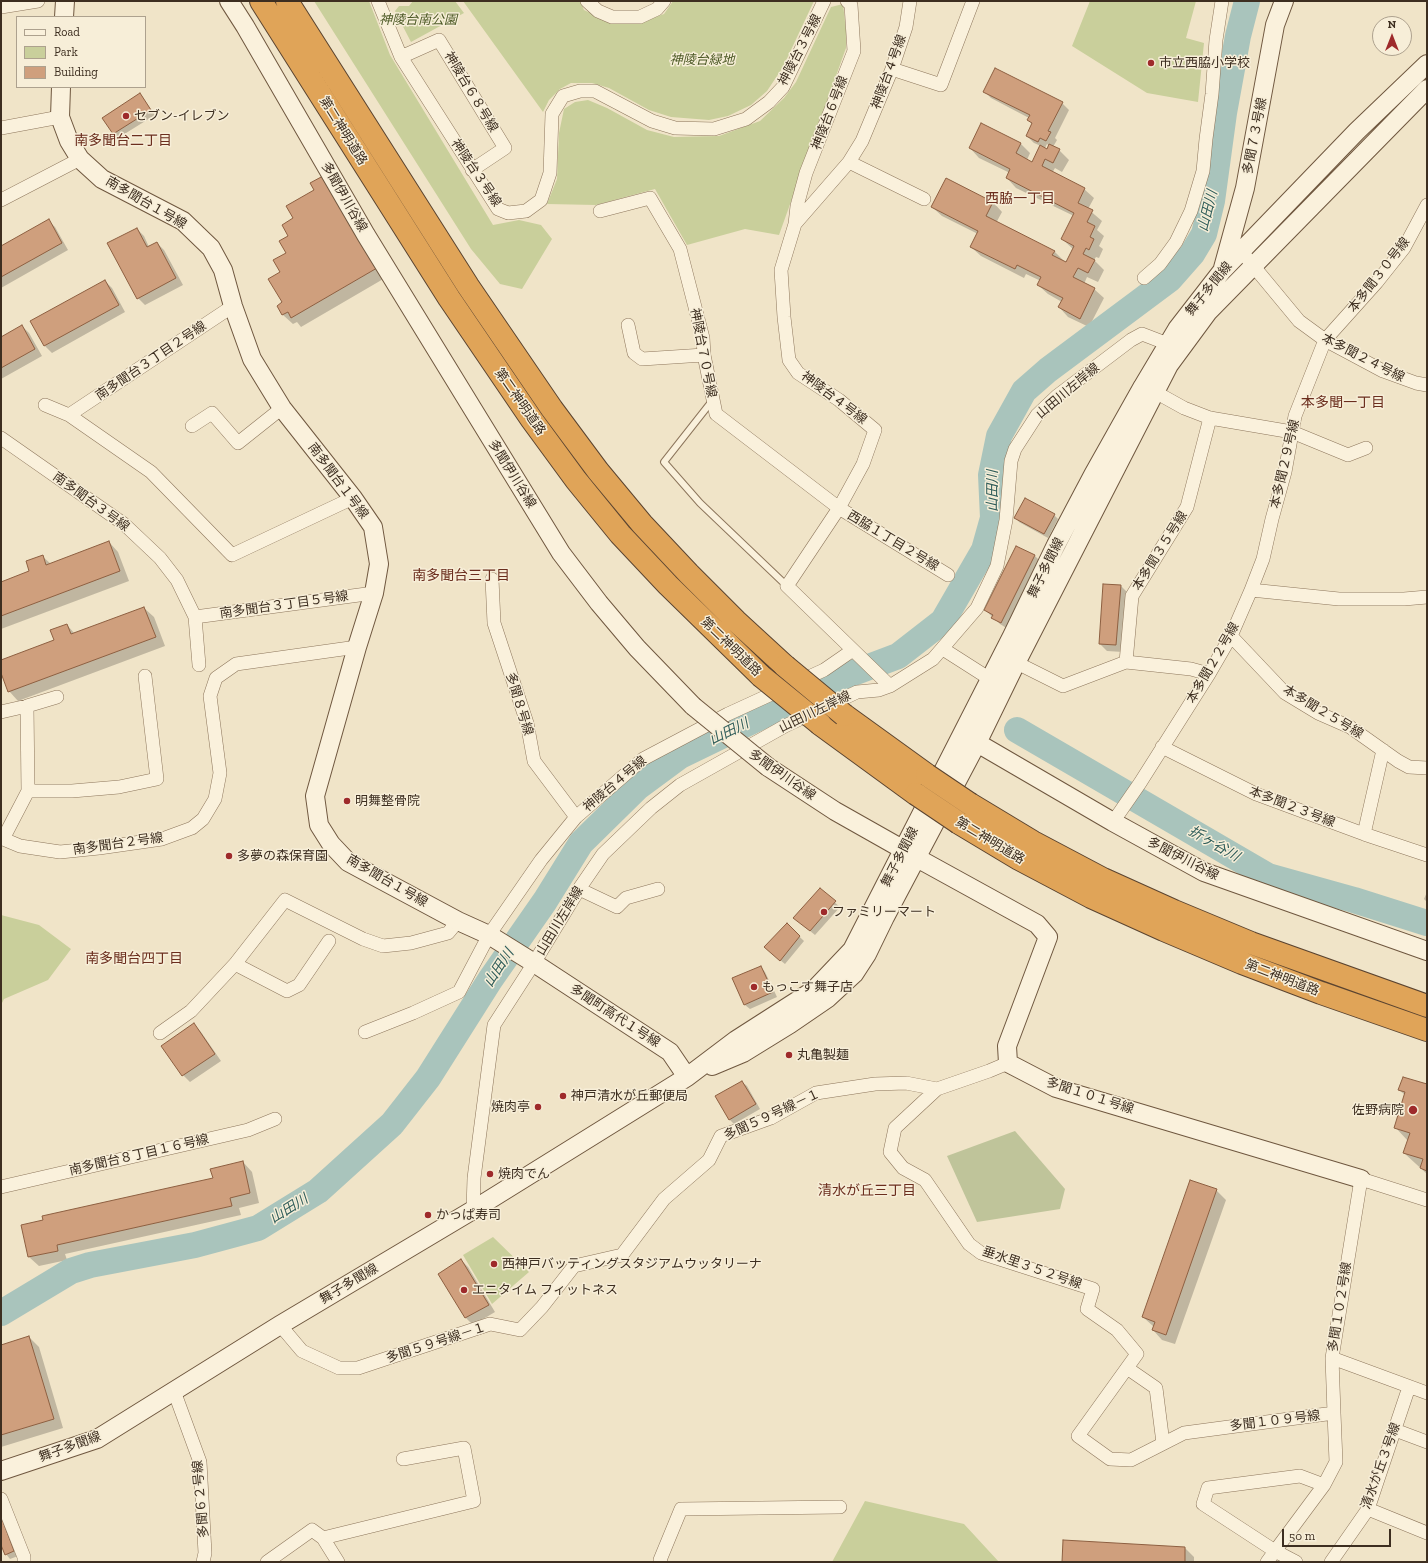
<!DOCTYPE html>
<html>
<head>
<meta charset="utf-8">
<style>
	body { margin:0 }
	#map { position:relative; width:1428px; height:1563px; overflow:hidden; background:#f0e4c8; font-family:"Zilla Slab",serif }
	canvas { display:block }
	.frame { position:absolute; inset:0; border:2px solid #3d2e20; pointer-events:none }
	.legend { position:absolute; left:16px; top:16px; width:130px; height:72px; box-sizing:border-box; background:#f7eed8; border:1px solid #ada18e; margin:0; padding:5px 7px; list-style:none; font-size:12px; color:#3d2e20 }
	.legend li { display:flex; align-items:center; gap:8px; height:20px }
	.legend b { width:20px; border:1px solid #ada18e }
	.north { position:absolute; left:1372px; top:16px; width:40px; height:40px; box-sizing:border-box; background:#f7eed8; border:1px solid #ada18e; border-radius:50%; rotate:0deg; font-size:11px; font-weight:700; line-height:16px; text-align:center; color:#3d2e20 }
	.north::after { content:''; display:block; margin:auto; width:14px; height:18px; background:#9e2a2b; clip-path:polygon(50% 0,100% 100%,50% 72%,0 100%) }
	.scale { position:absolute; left:1282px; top:1529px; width:109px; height:18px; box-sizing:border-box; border:2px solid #3d2e20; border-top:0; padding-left:5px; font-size:12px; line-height:14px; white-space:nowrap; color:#3d2e20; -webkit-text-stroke:3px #f7eed8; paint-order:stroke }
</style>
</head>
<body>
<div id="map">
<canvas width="1428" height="1563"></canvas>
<div class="frame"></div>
<ul class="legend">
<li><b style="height:5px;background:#faf1dc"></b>Road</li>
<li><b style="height:11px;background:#c9cf9b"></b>Park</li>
<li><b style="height:11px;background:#cf9f7d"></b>Building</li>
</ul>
<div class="north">N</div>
<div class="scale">50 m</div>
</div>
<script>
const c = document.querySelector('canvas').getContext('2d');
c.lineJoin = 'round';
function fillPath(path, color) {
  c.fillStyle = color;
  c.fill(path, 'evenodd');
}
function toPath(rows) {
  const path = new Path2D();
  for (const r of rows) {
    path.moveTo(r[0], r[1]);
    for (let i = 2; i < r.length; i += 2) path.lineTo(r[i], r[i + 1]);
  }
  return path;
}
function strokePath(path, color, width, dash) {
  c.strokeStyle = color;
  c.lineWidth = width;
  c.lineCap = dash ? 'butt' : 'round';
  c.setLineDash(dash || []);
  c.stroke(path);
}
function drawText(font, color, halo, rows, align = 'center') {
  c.font = font + ' "Zilla Slab","Noto Sans JP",serif';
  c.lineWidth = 3;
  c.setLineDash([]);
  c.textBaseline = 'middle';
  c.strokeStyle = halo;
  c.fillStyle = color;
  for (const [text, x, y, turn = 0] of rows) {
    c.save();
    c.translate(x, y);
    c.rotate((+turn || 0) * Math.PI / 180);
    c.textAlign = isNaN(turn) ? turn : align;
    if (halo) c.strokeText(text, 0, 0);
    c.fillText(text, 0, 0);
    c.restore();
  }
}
fillPath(toPath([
	[314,1,369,1,390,55,493,225,519,220,541,225,552,239,522,289,500,284,471,249],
	[413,1,455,1,464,13,411,42,395,11,399,6,409,6],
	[463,1,580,1,584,10,614,24,638,23,664,14,673,1,814,1,783,67,767,91,751,105,728,116,709,120,671,117,649,110,609,88,592,83,571,83,560,89,549,100,543,112],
	[1090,1,1196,1,1186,38,1204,43,1198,102,1147,93,1072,46],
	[843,4,846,30,846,48,779,235,745,229,687,245,655,189,596,205,547,204,557,179,559,133,564,109,575,102,588,100,607,108,647,130,674,137,719,136,760,121,784,98,796,82,831,7],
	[1,915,39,925,71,949,48,980,4,999,1,1005],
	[493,1237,529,1272,492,1304,463,1255],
	[865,1501,964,1524,999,1562,832,1562]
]), '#c9cf9b');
fillPath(toPath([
	[1015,1131,1065,1189,1060,1209,977,1222,947,1156]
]), '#bfc49a');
fillPath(toPath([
	[984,91,1062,103,1069,110,1055,138,1057,140,1053,147,1059,150,1069,160,1062,172,1055,168,1052,173,1084,189,1094,198,1088,209,1102,221,1097,230,1104,236,1099,246,1103,249,1099,258,1096,257,1094,260,1104,270,1098,282,1087,277,1084,284,1094,289,1104,298,1089,327,1068,317,1059,307,1062,302,1048,294,1038,285,1041,281,1026,274,1024,278,981,256,971,247,978,234,942,216,932,207,993,202,1002,212,996,223,1054,251,1066,263,1073,249,1062,239,1074,216,1016,188,1007,178,1010,173,979,158,970,148,982,124,1021,144,1030,153,1027,160,1032,163,1041,146,1034,143,1027,136,1033,125,1028,120,1029,118,991,98],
	[1047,144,1050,146,1048,150,1045,148],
	[140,94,155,115,118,138,103,118],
	[316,190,385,278,301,327,297,322,293,324,283,315,278,306,283,303,281,273,287,253,290,236],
	[48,220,55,227,68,250,1,288,1,247],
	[137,229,144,236,149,247,157,243,164,250,183,285,145,305,138,298],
	[105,281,112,288,125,312,52,353,45,346],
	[22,326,29,333,42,356,1,379,1,338],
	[1054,515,1058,519,1048,538,1019,522,1015,517],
	[109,542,118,552,129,581,1,629,1,583,31,572,42,556,51,564],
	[1035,556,1042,563,1008,629,1000,624,985,610],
	[1121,586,1128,593,1123,652,1107,651,1100,644],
	[144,608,154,617,165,646,18,701,9,691,1,670,1,661,55,641,67,625,75,634],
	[820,890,840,907,815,935,799,922],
	[1427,892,1427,902,1424,899],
	[787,925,804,941,785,964,770,952],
	[761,967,765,972,777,997,750,1009,745,1005,734,979],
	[194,1025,201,1032,221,1061,190,1082,183,1075],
	[742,1082,747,1086,760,1109,734,1124,730,1120,716,1097],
	[1427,1085,1427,1174,1404,1153,1408,1141,1395,1127,1405,1095,1399,1090],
	[243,1162,252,1172,259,1203,239,1208,241,1215,65,1254,67,1260,39,1266,29,1257,22,1226,214,1179],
	[1216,1190,1226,1200,1175,1344,1162,1340,1153,1330,1154,1327,1143,1317],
	[461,1260,468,1267,495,1312,473,1325,466,1318,439,1274],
	[29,1337,39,1347,63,1428,1,1447,1,1346],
	[1,1510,18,1556,10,1559,6,1554,1,1542],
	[1185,1548,1194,1557,1194,1562,1063,1562]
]), '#0003');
strokePath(toPath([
	[1017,730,1268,876,1354,900,1427,923],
	[1,1313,71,1271,90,1265,195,1245,258,1228,318,1191,392,1124,428,1078,490,980,545,901,581,843,638,787,680,756,845,676,898,656,943,621,984,550,993,518,991,475,999,436,1024,391,1048,370,1170,279,1192,254,1204,234,1212,201,1224,113,1238,36,1247,1]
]), '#a9c4bc', 26);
const building = toPath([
	[995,68,1063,102,1048,131,1051,132,1046,141,1040,138,1038,142,1026,136,1032,123,1027,120,1030,115,983,92,995,68],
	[140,93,151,110,113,134,102,118,140,93],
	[981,123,1021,143,1016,153,1032,162,1040,145,1047,149,1049,144,1060,149,1053,163,1045,159,1042,166,1085,188,1078,203,1093,210,1087,222,1095,226,1090,237,1094,239,1089,250,1086,248,1083,254,1095,260,1088,273,1078,268,1073,277,1095,288,1080,319,1058,307,1063,298,1037,285,1041,277,1017,265,1015,269,970,247,978,231,931,207,946,178,993,202,986,216,1055,251,1052,255,1066,262,1074,246,1061,239,1074,213,1006,178,1010,169,969,148,981,123],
	[323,176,377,268,291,318,288,312,282,315,277,306,282,302,268,279,280,272,273,260,286,253,279,241,288,236,282,225,293,218,286,206,314,190,310,183,323,176],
	[49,219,62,243,1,277,1,246,49,219],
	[137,228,147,247,157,242,176,278,137,299,107,243,137,228],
	[105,280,119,305,44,346,30,321,105,280],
	[22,325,35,349,1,368,1,337,22,325],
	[1025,498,1055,514,1044,534,1014,518,1025,498],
	[109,541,120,571,1,616,1,582,29,571,26,561,43,555,46,565,109,541],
	[1016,546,1035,555,1001,623,991,618,993,615,984,610,1016,546],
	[1103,584,1121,585,1116,645,1099,644,1103,584],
	[144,607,156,637,8,692,1,673,1,660,54,640,50,630,67,624,71,634,144,607],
	[820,888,836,901,810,931,793,918,820,888],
	[787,923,800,936,780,961,764,947,787,923],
	[761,966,773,992,744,1005,732,978,761,966],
	[194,1023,215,1054,182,1076,161,1046,194,1023],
	[1403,1077,1427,1084,1427,1171,1420,1168,1423,1159,1403,1153,1410,1133,1394,1128,1405,1092,1398,1090,1403,1077],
	[742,1081,756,1104,729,1120,715,1096,742,1081],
	[243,1161,250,1193,230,1198,232,1206,57,1245,58,1251,28,1257,21,1225,43,1220,42,1216,213,1178,210,1169,243,1161],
	[1190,1180,1217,1189,1166,1335,1152,1330,1155,1322,1142,1317,1190,1180],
	[461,1259,489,1305,465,1318,438,1274,461,1259],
	[29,1336,54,1419,1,1435,1,1345,29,1336],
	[1,1516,14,1551,5,1555,1,1545,1,1516],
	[1063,1540,1185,1547,1185,1562,1062,1562,1063,1540]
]);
fillPath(building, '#cf9f7d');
strokePath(building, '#8d5f41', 1);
const lane = toPath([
	[712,401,664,462,700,503,787,586]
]);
const street = toPath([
	[378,1,401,57,498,209,508,213,526,211,541,200,550,173,552,114,563,96,580,91,595,91,652,121,675,128,714,129,746,119,769,102,783,87,824,1],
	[587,1,598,11,612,17,640,17,657,9,664,1],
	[1,7,38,1],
	[401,57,439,40,505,148,472,170],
	[892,69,941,85,973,1],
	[1,128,60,117],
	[849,162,924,199],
	[1,200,80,159],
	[600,211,650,198,680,249,703,338,704,355,716,414,839,508,948,575],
	[795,224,797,206,806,173,854,51,851,5,847,1],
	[1241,251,1299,321,1325,340,1383,371,1416,383,1427,385],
	[1144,278,1160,264,1176,242,1191,211,1203,171,1206,139,1212,94,1216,40,1222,1],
	[628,325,634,353,642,359,704,355],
	[1148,388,1184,408,1210,418,1292,432,1348,455,1366,448],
	[45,405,69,415,151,472,232,555,353,498],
	[69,415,233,306],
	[192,426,212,413,238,443,282,408],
	[1,438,124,524,160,558,177,580,195,617,199,665],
	[492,579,494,623,527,723,534,761,576,817],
	[1251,590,1263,559,1272,519,1285,472,1295,416,1325,340,1377,282,1404,248,1427,205],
	[195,617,374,593],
	[1231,636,1285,693,1318,713,1350,727,1398,761,1409,767,1427,768],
	[943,649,990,679],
	[853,650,890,686],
	[1009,659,1063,686,1126,662,1191,669,1209,674],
	[1126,662,1132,596,1187,507,1210,418],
	[1,712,27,706,57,697],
	[1162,747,1256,794,1364,834,1427,855],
	[28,791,72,791,119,787,157,779,145,676],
	[1113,822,1140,783,1209,674,1231,636,1251,590,1339,599,1404,599,1427,597],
	[1364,834,1383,750],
	[1,838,20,846,60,852,99,848,162,839,192,828,203,819,215,799,220,773,210,696,216,678,236,664,357,647],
	[3,839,28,791,27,706],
	[579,889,617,907,626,898,658,889],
	[235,964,287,991,299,985,329,941],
	[365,1032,413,1013,459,992,489,935,541,860,576,817,643,759,728,714,824,670,853,650,787,586,839,508,863,464,875,430,839,400,798,373,789,360,784,317,781,270,795,224,849,162,862,141,892,69,906,27,910,1],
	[160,1033,191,1011,235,964,285,900,363,939,383,946,411,943,448,933,458,921],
	[937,1089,895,1128,890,1152,903,1168,925,1180,969,1244,981,1253,1093,1289,1087,1309,1117,1330,1137,1354,1078,1436,1110,1459,1131,1460,1184,1433,1334,1413,1332,1358,1361,1179,1427,1200],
	[1,1187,248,1130,275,1119],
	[473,1210,474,1178,494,1025,534,963,579,889,603,854,651,808,680,785,785,726,857,692,879,690,890,686,933,659,977,608,997,566,1006,520,1011,461,1015,449,1037,415,1057,396,1131,340,1142,334,1168,344,1176,349],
	[280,1325,302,1351,339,1368,358,1368,490,1324,520,1330,542,1307,574,1266,622,1255,664,1199,709,1160,721,1136,771,1118,816,1093,875,1084,906,1083,937,1089,989,1071,1008,1063],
	[1332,1358,1427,1393],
	[1127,1368,1156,1388,1163,1443],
	[174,1391,200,1462,205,1553,203,1562],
	[1395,1430,1427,1442],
	[1324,1485,1300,1476,1208,1488,1203,1504,1275,1551,1324,1485,1336,1462,1334,1413],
	[1,1499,24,1557,24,1562],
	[1368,1509,1427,1533],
	[323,1538,474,1501,464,1448,403,1459],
	[267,1562,312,1530,323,1538,338,1562],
	[661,1562,660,1560,681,1509,840,1507],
	[1267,1562,1275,1551,1296,1562],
	[1331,1562,1368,1509,1409,1387]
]);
const secondary = toPath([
	[229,1,245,26,366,235,561,553,599,603,637,648,693,706],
	[64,17,65,1],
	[61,87,60,117,69,141,80,159,102,179,183,221,211,248,223,270,233,306,252,359,282,408,353,498,373,527,379,564,374,593,357,647,315,796,319,825,331,844,348,862,458,921,489,935,534,963,670,1052,687,1077],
	[1223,268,1245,188,1275,25,1284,1],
	[967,737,1113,822,1204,872,1427,951],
	[768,767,835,811,904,850],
	[917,858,1037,924,1048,937,1007,1046,1008,1063,1056,1088,1361,1179],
	[712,1066,743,1053,790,1024,828,998,854,974,867,954,885,917,977,743,1016,663,1169,365,1208,312,1427,89],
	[1,1471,97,1439,280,1325,473,1210,687,1077,736,1040,814,990,852,950,1012,636,1056,545,1093,475,1143,386,1177,329,1222,271,1357,131,1427,64]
]);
const highway = toPath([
	[261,1,449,298,532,420,576,480,620,534,668,585,761,676],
	[287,1,468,286,552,409,598,471,642,524,689,574,736,621,785,666],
	[844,715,927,775],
	[820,724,916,794],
	[970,804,1033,842,1103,879,1174,911,1251,943,1427,1006],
	[959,823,1019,859,1091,897,1164,930,1242,963,1321,993,1427,1030]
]);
strokePath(lane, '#8d765c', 8);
strokePath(street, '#8d765c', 14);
strokePath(secondary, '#6f573f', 20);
strokePath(highway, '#5b4430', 24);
strokePath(lane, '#faf1dc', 6);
strokePath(street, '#faf1dc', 13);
strokePath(secondary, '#faf1dc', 18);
strokePath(highway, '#e0a458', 22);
const secondaryBridge = toPath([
	[693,706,768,767]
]);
const highwayBridge = toPath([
	[785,666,844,715],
	[761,676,820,724],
	[927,775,970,804],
	[916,794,959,823]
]);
strokePath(secondaryBridge, '#6f573f', 20, []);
strokePath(highwayBridge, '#5b4430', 24, []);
strokePath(secondaryBridge, '#faf1dc', 18);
strokePath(highwayBridge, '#e0a458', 22);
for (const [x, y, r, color] of [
	[1151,63,4,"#9e2a2b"],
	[126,116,4,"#9e2a2b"],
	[347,801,4,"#9e2a2b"],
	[229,856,4,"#9e2a2b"],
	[824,912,4,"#9e2a2b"],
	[754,987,4,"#9e2a2b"],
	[789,1055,4,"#9e2a2b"],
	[563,1096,4,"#9e2a2b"],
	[538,1107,4,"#9e2a2b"],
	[1413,1110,5,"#9e2a2b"],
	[490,1174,4,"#9e2a2b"],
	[428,1215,4,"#9e2a2b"],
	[494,1264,4,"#9e2a2b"],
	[464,1290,4,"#9e2a2b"]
]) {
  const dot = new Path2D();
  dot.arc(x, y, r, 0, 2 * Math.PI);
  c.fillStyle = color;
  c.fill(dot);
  strokePath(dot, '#f7eed8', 1.5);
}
drawText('italic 13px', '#4d5a26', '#f7eed8', [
	["神陵台南公園",418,20],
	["神陵台緑地",702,60]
]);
drawText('13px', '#3d2e20', '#f7eed8', [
	["神陵台３号線",800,50,-63],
	["神陵台４号線",889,72,-70],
	["神陵台６８号線",471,92,59],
	["神陵台６号線",830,113,-69],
	["第二神明道路",343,131,58],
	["多聞７３号線",1255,136,-79],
	["神陵台３号線",476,173,56],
	["多聞伊川谷線",344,197,60],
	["南多聞台１号線",146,203,30],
	["本多聞３０号線",1379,275,-52],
	["舞子多聞線",1209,289,-51],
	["神陵台７０号線",703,353,79],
	["本多聞２４号線",1363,358,27],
	["南多聞台３丁目２号線",151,361,-34],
	["山田川左岸線",1068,391,-40],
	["神陵台４号線",834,398,37],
	["第二神明道路",520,402,55],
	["本多聞２９号線",1285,464,-77],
	["多聞伊川谷線",512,474,58],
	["南多聞台１号線",338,481,53],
	["南多聞台３号線",91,502,36],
	["西脇１丁目２号線",893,541,31],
	["本多聞３５号線",1160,551,-58],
	["舞子多聞線",1046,568,-64],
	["南多聞台３丁目５号線",284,605,-8],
	["第二神明道路",731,647,44],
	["本多聞２２号線",1213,663,-60],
	["多聞８号線",519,704,73],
	["山田川左岸線",815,712,-26],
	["本多聞２５号線",1323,712,31],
	["多聞伊川谷線",782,775,35],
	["神陵台４号線",615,784,-40],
	["本多聞２３号線",1292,807,21],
	["第二神明道路",990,841,31],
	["南多聞台２号線",118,844,-8],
	["舞子多聞線",900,857,-63],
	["多聞伊川谷線",1183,859,27],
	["南多聞台１号線",387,881,30],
	["山田川左岸線",560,921,-59],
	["第二神明道路",1282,978,21],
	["多聞町高代１号線",615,1016,33],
	["多聞１０１号線",1090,1096,18],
	["多聞５９号線－１",772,1115,-25],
	["南多聞台８丁目１６号線",139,1155,-13],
	["垂水里３５２号線",1032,1268,19],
	["舞子多聞線",349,1284,-31],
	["多聞１０２号線",1340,1307,-81],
	["多聞５９号線－１",436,1343,-18],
	["多聞１０９号線",1275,1421,-7],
	["舞子多聞線",70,1447,-20],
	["清水が丘３号線",1381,1466,-70],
	["多聞６２号線",201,1499,-95]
]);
drawText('13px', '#3d2e20', '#f7eed8', [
	["市立西脇小学校",1159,63],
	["セブン-イレブン",134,116],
	["明舞整骨院",355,801],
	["多夢の森保育園",237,856],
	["ファミリーマート",832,912],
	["もっこす舞子店",762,987],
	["丸亀製麺",797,1055],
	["神戸清水が丘郵便局",571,1096],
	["焼肉亭",530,1107,"right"],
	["佐野病院",1404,1110,"right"],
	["焼肉でん",498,1174],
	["かっぱ寿司",436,1215],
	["西神戸バッティングスタジアムウッタリーナ",502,1264],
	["エニタイム フィットネス",472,1290]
], 'left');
drawText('14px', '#6b2e1e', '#f7eed8', [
	["南多聞台二丁目",123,141],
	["西脇一丁目",1020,199],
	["本多聞一丁目",1343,403],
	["南多聞台三丁目",461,576],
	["南多聞台四丁目",134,959],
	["清水が丘三丁目",867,1191]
]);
drawText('italic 14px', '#2f5d5a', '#f7eed8', [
	["山田川",1208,211,-76],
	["山田川",993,491,-90],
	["山田川",729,732,-26],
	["折ヶ谷川",1214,844,30],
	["山田川",499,968,-57],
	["山田川",289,1209,-32]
]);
</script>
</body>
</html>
